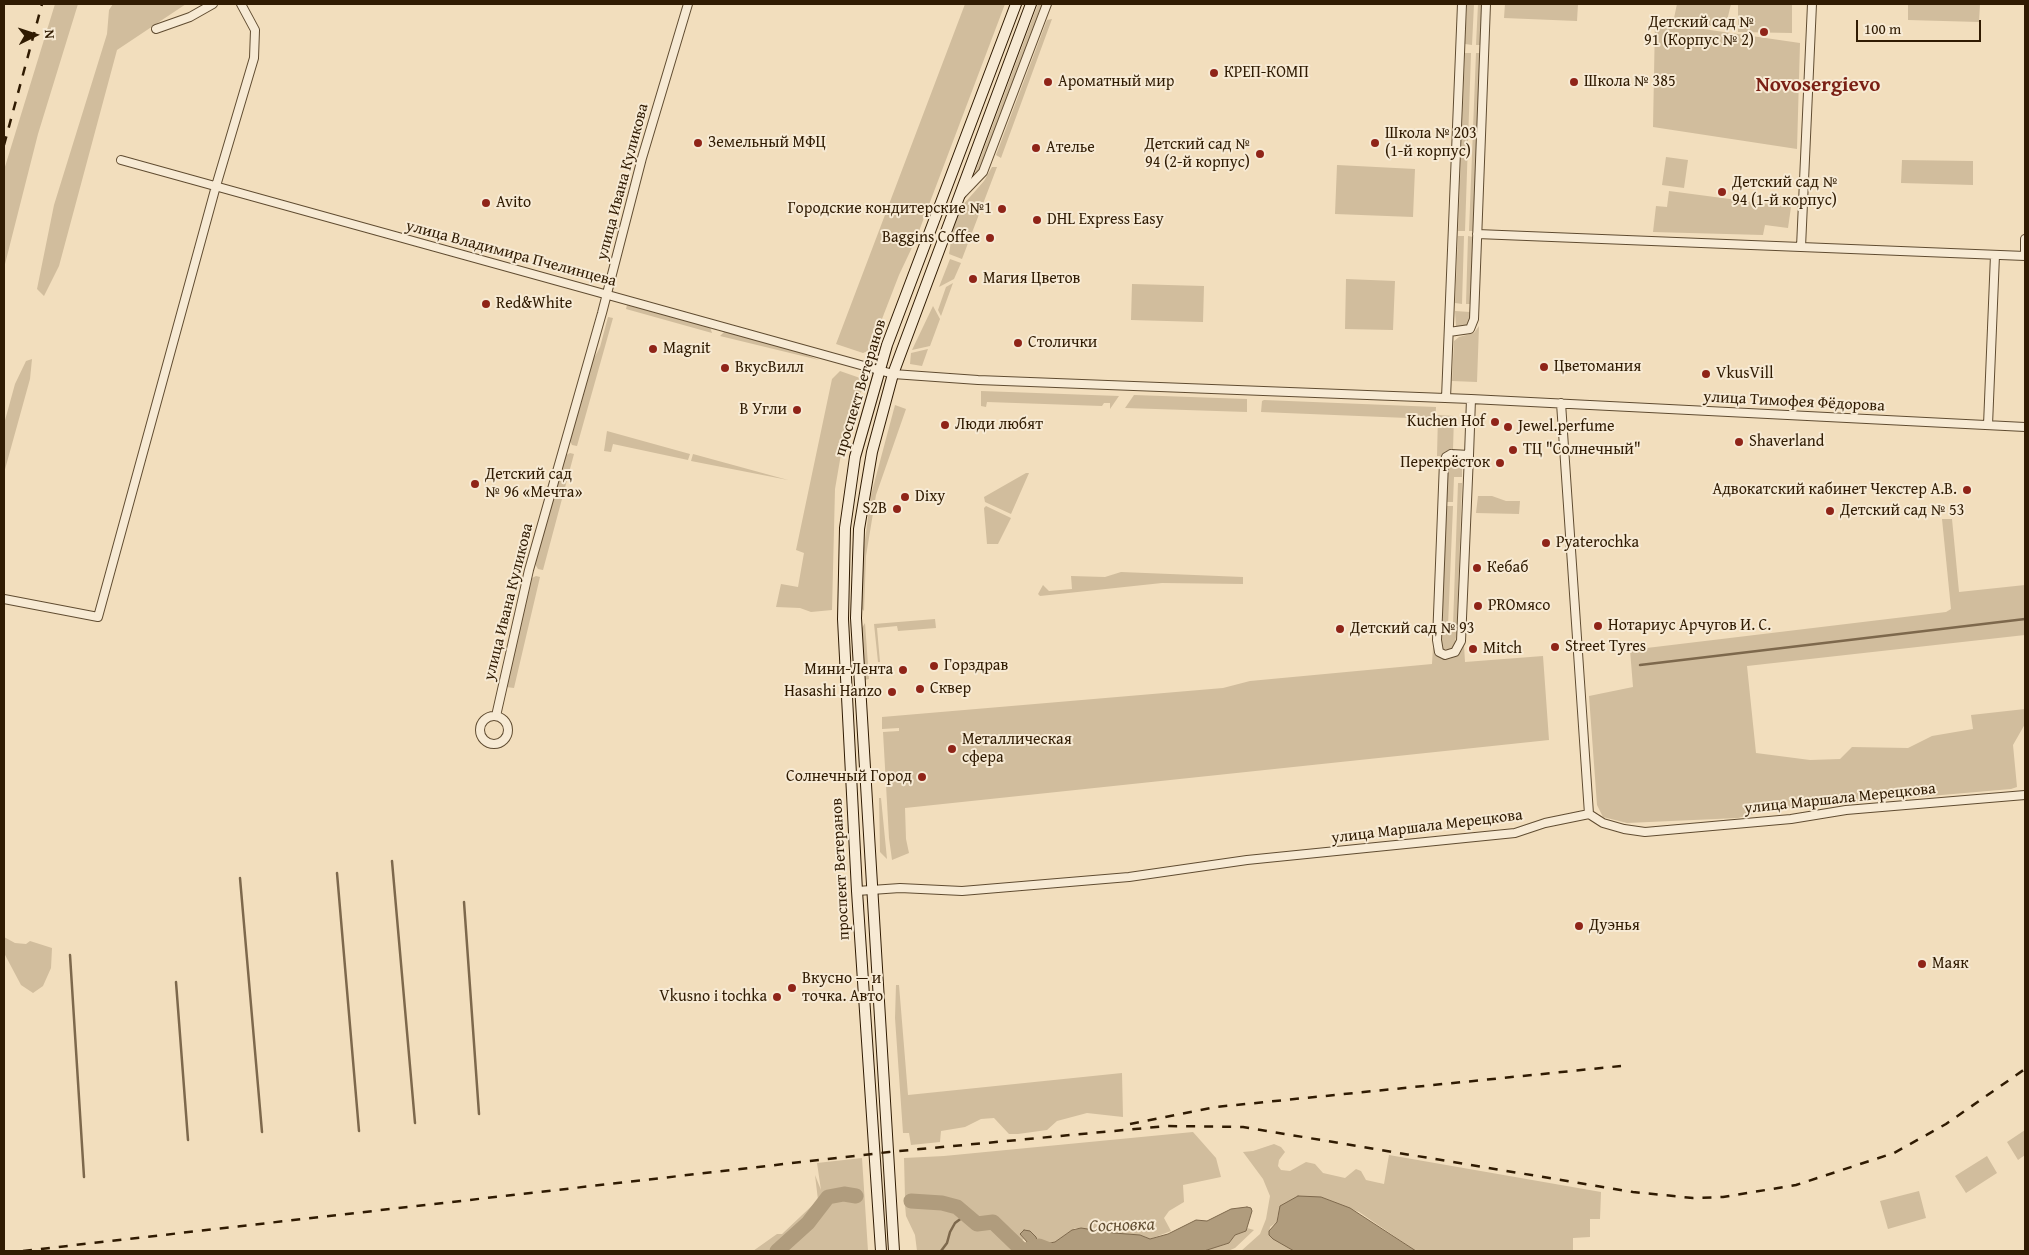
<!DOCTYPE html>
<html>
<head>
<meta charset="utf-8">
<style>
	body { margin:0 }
	#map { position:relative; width:2029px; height:1255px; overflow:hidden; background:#f2debd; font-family:"Gentium Book Plus",serif }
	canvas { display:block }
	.frame { position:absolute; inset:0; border:5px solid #301b02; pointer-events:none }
	.north { position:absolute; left:10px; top:10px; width:50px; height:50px; -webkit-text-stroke:4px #f7ead4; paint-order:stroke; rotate:86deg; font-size:14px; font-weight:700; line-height:20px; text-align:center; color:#301b02 }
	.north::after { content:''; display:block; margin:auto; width:18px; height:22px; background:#301b02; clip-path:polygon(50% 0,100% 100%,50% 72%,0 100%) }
	.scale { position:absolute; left:1856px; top:20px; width:125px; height:22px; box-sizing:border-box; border:2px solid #301b02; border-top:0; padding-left:6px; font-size:15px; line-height:18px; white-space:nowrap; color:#301b02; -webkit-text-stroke:4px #f7ead4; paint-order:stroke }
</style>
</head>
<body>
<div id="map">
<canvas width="2029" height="1255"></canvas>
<div class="frame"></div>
<div class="north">N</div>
<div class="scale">100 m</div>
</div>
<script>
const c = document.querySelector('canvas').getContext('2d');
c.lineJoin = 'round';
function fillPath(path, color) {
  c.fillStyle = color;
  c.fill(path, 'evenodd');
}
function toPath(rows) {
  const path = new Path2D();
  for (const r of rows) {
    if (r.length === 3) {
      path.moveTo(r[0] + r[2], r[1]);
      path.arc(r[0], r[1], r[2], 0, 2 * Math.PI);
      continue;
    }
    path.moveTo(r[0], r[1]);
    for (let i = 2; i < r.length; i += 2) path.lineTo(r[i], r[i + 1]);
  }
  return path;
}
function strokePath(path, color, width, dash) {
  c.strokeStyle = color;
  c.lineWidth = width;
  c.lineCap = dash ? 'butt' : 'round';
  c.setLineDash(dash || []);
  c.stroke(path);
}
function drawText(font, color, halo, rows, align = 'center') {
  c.font = font + ' "Gentium Book Plus",serif';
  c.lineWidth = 4;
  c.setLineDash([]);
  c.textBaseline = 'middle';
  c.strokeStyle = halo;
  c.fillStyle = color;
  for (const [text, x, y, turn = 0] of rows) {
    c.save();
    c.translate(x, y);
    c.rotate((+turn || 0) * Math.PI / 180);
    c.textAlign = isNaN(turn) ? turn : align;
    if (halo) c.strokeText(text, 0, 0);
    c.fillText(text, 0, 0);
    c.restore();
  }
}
fillPath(toPath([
	[55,4,78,4,38,134,4,268,4,170],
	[113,4,186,4,117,50,59,266,44,296,37,289,54,205,107,34,109,10],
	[965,4,1005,4,916,239,899,275,870,350,863,353,836,344],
	[1038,4,1042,4,982,165,973,178],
	[1467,4,1474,4,1472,45,1465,44],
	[1478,4,1482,4,1480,45,1476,45],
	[1505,4,1578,4,1577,21,1504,18],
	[1677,4,1731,4,1725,29,1674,18],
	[1738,4,1792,4,1792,33,1738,32],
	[1908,4,1980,4,1979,22,1908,20],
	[1052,19,1001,158,996,155,1047,20],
	[1655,22,1800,43,1797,149,1653,127],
	[1465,53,1471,53,1465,231,1458,231],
	[1476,53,1480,53,1473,231,1469,231],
	[1666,157,1688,160,1684,188,1662,185],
	[1902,160,1973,161,1973,185,1901,183],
	[1337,165,1415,169,1413,217,1335,214],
	[992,167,997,167,962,259,949,254,953,229,962,206,984,181],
	[1669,191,1791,207,1788,228,1765,225,1763,235,1653,232,1656,206,1667,207],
	[1458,236,1464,236,1462,304,1455,303],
	[1468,236,1473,237,1470,304,1466,304],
	[950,259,961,263,954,279,939,287],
	[1346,279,1395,281,1393,330,1345,329],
	[953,283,941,316,938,310,946,287],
	[1132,284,1204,286,1203,322,1131,320],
	[627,305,710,327,712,333,626,309],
	[933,306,940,319,930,346,912,350],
	[1455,311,1470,312,1468,327,1456,326],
	[608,317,613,318,577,446,572,445,570,441,591,364,600,347],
	[1479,326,1477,382,1452,381,1454,341,1459,337,1474,333],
	[725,331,797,351,819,360,720,336],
	[928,349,922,366,910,364,911,353],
	[32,359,30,379,4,473,4,424,15,384,26,361],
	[840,371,860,378,863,388,846,425,835,489,832,610,811,612,800,608,776,607,781,584,798,587,804,553,796,550,832,379],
	[981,391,1119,396,1110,409,1110,403,1104,403,1102,406,987,402,986,407,981,406],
	[1134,395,1247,399,1247,412,1125,408],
	[1264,400,1436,407,1435,426,1433,426,1432,419,1261,412,1262,401],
	[895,405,906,409,876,495,866,556,864,611,862,609,863,555,871,495],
	[1438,415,1454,416,1453,450,1448,450,1442,456,1437,456],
	[607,431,690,454,688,460,613,444,611,452,604,451],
	[570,453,574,454,543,570,538,569,535,564,566,455],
	[693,454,788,480,691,461],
	[1451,459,1462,462,1462,477,1454,477,1453,502,1446,502,1448,462],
	[1026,473,1029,473,1011,514,985,502,984,497],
	[1458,483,1462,483,1457,626,1453,626],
	[1478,496,1492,496,1506,501,1520,501,1519,514,1476,513],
	[986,506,1011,518,998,544,987,544,984,508],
	[1446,506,1453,506,1448,626,1442,626],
	[1942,519,1952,519,1959,592,2025,585,2025,635,1747,666,1756,753,1810,760,1840,759,1852,747,1908,748,1932,736,1973,729,1971,715,2025,709,2025,724,2013,745,2017,787,2011,789,1769,810,1738,818,1627,823,1603,817,1597,805,1589,696,1633,687,1630,650,1946,612,1951,609],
	[1121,572,1243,577,1243,584,1162,583,1040,596,1038,594,1043,585,1049,591,1072,589,1071,576,1105,577],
	[536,576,540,577,514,688,506,687,532,578],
	[935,619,936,628,898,631,897,626,877,628,880,662,878,662,874,624],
	[865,623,869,679,865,680,862,628],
	[1441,632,1457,632,1454,647,1449,650,1443,649,1441,643],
	[1464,645,1465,662,1543,656,1549,740,905,808,906,839,909,853,892,860,889,838,883,732,899,731,899,728,882,729,882,717,1223,688,1250,681,1432,664,1433,647,1440,657,1449,659,1459,655],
	[879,798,881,798,887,859,880,852],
	[4,937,15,943,26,944,30,941,52,948,51,968,43,986,33,993,21,985,4,953],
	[896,985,899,985,908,1095,1122,1073,1123,1117,1087,1113,1057,1121,1047,1130,1018,1134,1009,1134,994,1118,981,1119,965,1127,941,1131,940,1142,911,1145,909,1133,903,1133,895,1018],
	[2025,1130,2025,1155,2018,1160,2007,1142],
	[1193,1132,1216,1158,1221,1177,1183,1185,1184,1202,1169,1211,1164,1218,1171,1231,1150,1239,1140,1235,1114,1233,1081,1228,1075,1228,1055,1242,1040,1245,1036,1237,1020,1234,1024,1239,1020,1241,994,1218,978,1221,957,1201,905,1197,904,1158,944,1156],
	[1274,1144,1281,1147,1285,1152,1279,1160,1278,1166,1281,1170,1290,1171,1306,1162,1315,1164,1323,1173,1345,1178,1356,1169,1361,1171,1366,1180,1384,1184,1389,1155,1601,1192,1600,1219,1590,1219,1590,1237,1573,1238,1573,1251,1416,1251,1359,1212,1321,1197,1278,1215,1277,1222,1270,1227,1269,1235,1294,1251,1241,1251,1260,1234,1266,1219,1270,1196,1263,1179,1243,1152,1253,1151],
	[1987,1156,1997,1173,1966,1193,1955,1176],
	[862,1158,868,1251,753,1251,777,1234,782,1234,818,1200,815,1175,821,1190,817,1163],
	[1919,1191,1926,1218,1888,1229,1880,1201],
	[912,1204,953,1208,965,1215,976,1226,992,1224,1020,1251,917,1251,915,1235,906,1216,905,1205],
	[1247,1228,1254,1230,1235,1248,1228,1251,1204,1251,1229,1243,1235,1235,1246,1231]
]), '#d1bd9d');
const water = toPath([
	[1298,1196,1321,1197,1350,1208,1416,1251,1294,1251,1273,1239,1269,1235,1269,1231,1277,1222,1280,1206,1298,1196],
	[1247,1207,1251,1208,1252,1211,1246,1231,1235,1235,1229,1243,1204,1251,1043,1251,1040,1245,1055,1242,1072,1230,1081,1228,1114,1233,1140,1235,1150,1239,1168,1234,1196,1220,1207,1221,1231,1209,1247,1207],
	[1024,1230,1030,1231,1036,1237,1039,1246,1028,1250,1028,1243,1020,1234,1024,1230]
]);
fillPath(water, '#b09c7d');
strokePath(water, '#7d684c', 1);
strokePath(toPath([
	[1640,665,2025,619],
	[392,861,415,1123],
	[337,873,359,1131],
	[240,878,262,1132],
	[464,902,479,1114],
	[70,955,84,1177],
	[176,982,188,1140],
	[941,1251,947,1243,950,1232,955,1223,967,1214]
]), '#7d684c', 2.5);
strokePath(toPath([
	[911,1201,942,1203,957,1207,977,1224,993,1222,1023,1251,1039,1246,1052,1251],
	[777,1251,808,1223,828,1197,844,1194,856,1196]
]), '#b09c7d', 15);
const street = toPath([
	[156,29,190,17,213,4],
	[121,160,893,374,978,380,1471,399,2025,427],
	[960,196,983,172,1047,4],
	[1477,234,2025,256,2025,239],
	[1801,247,1812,4],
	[1449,332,1470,329,1474,319,1486,4],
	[1446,398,1462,4],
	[1561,403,1589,814],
	[1988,425,1995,255],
	[1451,454,1469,455,1461,641,1455,652,1445,655,1439,652,1437,640,1444,462,1446,457,1451,454],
	[1469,455,1471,399],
	[4,599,98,617,216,186,254,58,255,30,241,4],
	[494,730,14],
	[496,716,529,570,602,313,642,158,688,4],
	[857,891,900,888,962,891,1129,877,1247,860,1515,833,1545,823,1589,814,1603,823,1624,829,1645,832,1791,819,1846,810,2025,795]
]);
const secondary = toPath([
	[881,1251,857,891,843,619,845,528,855,457,887,345,1016,4],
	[894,1251,856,618,859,529,872,452,893,374,1031,4]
]);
strokePath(street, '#604c31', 10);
strokePath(secondary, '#301b02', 12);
strokePath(street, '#f7ead4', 8);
strokePath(secondary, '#f7ead4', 10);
strokePath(toPath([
	[4,145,42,4],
	[1130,1124,1216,1107,1621,1066],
	[23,1251,889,1152,1167,1126,1243,1127,1633,1192,1693,1198,1723,1197,1796,1185,1894,1153,1946,1124,2025,1069]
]), '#301b02', 2.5, [9, 9]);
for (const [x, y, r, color] of [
	[1764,32,5,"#8f2418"],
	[1214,73,5,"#8f2418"],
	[1048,82,5,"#8f2418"],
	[1574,82,5,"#8f2418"],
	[698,143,5,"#8f2418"],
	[1375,143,5,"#8f2418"],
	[1036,148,5,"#8f2418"],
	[1260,154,5,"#8f2418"],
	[1722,192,5,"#8f2418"],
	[486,203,5,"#8f2418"],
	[1002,209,5,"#8f2418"],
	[1037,220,5,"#8f2418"],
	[990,238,5,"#8f2418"],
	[973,279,5,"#8f2418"],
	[486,304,5,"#8f2418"],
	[1018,343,5,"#8f2418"],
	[653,349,5,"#8f2418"],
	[1544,367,5,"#8f2418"],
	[725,368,5,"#8f2418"],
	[1706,374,5,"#8f2418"],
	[797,410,5,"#8f2418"],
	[1495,422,5,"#8f2418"],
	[945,425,5,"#8f2418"],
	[1508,427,5,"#8f2418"],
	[1739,442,5,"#8f2418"],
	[1513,450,5,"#8f2418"],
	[1500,463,5,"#8f2418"],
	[475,484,5,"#8f2418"],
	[1967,490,5,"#8f2418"],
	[905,497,5,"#8f2418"],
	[897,509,5,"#8f2418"],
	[1830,511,5,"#8f2418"],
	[1546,543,5,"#8f2418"],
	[1477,568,5,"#8f2418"],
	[1478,606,5,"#8f2418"],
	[1598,626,5,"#8f2418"],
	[1340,629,5,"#8f2418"],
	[1555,647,5,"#8f2418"],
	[1473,649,5,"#8f2418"],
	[934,666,5,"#8f2418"],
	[903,670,5,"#8f2418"],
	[920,689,5,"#8f2418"],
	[892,692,5,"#8f2418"],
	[952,749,5,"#8f2418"],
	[922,777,5,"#8f2418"],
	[1579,926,5,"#8f2418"],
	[1922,964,5,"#8f2418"],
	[792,988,5,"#8f2418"],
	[777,997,5,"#8f2418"]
]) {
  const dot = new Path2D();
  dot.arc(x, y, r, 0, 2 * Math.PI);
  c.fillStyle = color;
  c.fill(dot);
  strokePath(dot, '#f7ead4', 2);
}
drawText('16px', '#301b02', '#f7ead4', [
	["Детский сад №",1754,23,"right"],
	["91 (Корпус № 2)",1754,41,"right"],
	["КРЕП-КОМП",1224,73],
	["Ароматный мир",1058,82],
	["Школа № 385",1584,82],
	["Школа № 203",1385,134],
	["(1-й корпус)",1385,152],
	["Земельный МФЦ",708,143],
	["Детский сад №",1250,145,"right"],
	["94 (2-й корпус)",1250,163,"right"],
	["Ателье",1046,148],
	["Детский сад №",1732,183],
	["94 (1-й корпус)",1732,201],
	["Avito",496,203],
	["Городские кондитерские №1",992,209,"right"],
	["DHL Express Easy",1047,220],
	["Baggins Coffee",980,238,"right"],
	["Магия Цветов",983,279],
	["Red&White",496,304],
	["Столички",1028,343],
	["Magnit",663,349],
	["Цветомания",1554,367],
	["ВкусВилл",735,368],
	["VkusVill",1716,374],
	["В Угли",787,410,"right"],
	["Kuchen Hof",1485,422,"right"],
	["Люди любят",955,425],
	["Jewel.perfume",1518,427],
	["Shaverland",1749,442],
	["ТЦ \"Солнечный\"",1523,450],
	["Перекрёсток",1490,463,"right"],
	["Детский сад",485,475],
	["№ 96 «Мечта»",485,493],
	["Адвокатский кабинет Чекстер А.В.",1957,490,"right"],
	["Dixy",915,497],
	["S2B",887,509,"right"],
	["Детский сад № 53",1840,511],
	["Pyaterochka",1556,543],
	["Кебаб",1487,568],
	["PROмясо",1488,606],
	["Нотариус Арчугов И. С.",1608,626],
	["Детский сад № 93",1350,629],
	["Street Tyres",1565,647],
	["Mitch",1483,649],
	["Горздрав",944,666],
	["Мини-Лента",893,670,"right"],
	["Сквер",930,689],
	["Hasashi Hanzo",882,692,"right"],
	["Металлическая",962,740],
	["сфера",962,758],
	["Солнечный Город",912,777,"right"],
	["Дуэнья",1589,926],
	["Маяк",1932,964],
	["Вкусно — и",802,979],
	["точка. Авто",802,997],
	["Vkusno i tochka",767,997,"right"]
], 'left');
drawText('16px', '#301b02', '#f7ead4', [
	["улица Ивана Куликова",623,182,-75],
	["улица Владимира Пчелинцева",511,254,15],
	["проспект Ветеранов",861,388,-73],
	["улица Тимофея Фёдорова",1794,402,3],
	["улица Ивана Куликова",509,602,-76],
	["улица Маршала Мерецкова",1840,799,-6],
	["улица Маршала Мерецкова",1427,827,-7],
	["проспект Ветеранов",841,869,-93]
]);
drawText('italic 18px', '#634f33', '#f7ead4', [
	["Сосновка",1122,1226,-2]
]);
drawText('bold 21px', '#7a1f14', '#f7ead4', [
	["Novosergievo",1818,86]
]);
</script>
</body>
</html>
